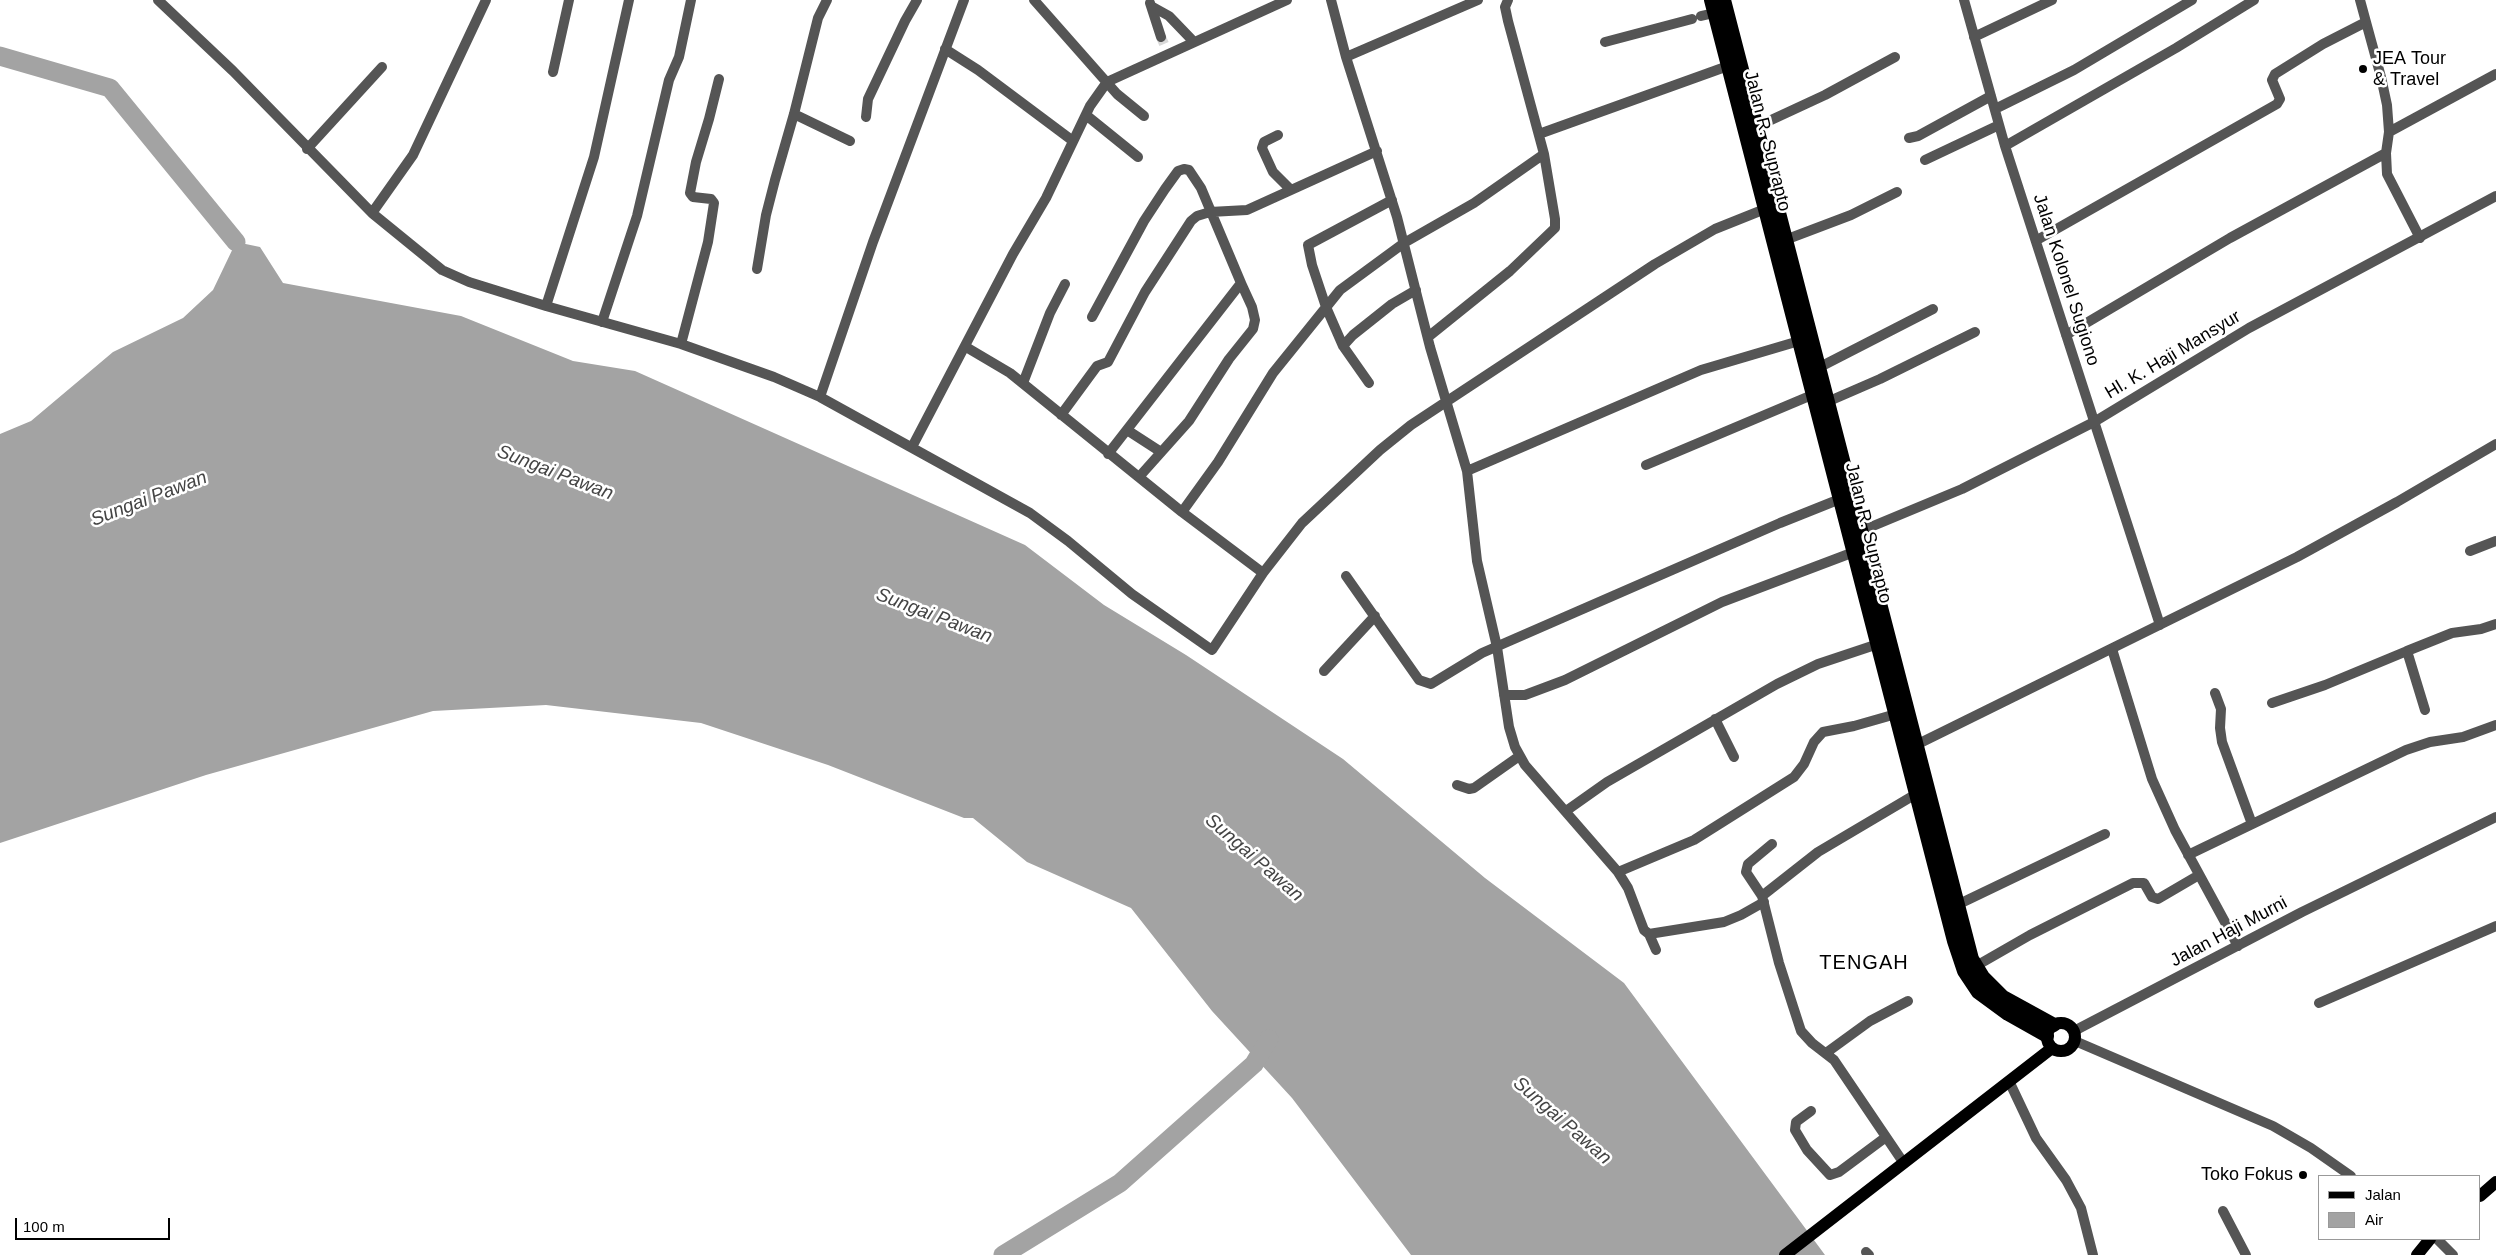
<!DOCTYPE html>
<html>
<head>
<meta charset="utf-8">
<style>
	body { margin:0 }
	#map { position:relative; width:2496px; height:1255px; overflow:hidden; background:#fff; font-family:Helvetica,sans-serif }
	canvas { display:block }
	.legend { position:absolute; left:2318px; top:1175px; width:162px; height:65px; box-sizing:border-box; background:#fff; border:1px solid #999; margin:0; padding:6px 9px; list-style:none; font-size:15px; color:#000 }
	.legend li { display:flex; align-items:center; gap:10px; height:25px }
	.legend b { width:25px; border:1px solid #999 }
	.scale { position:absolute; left:15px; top:1218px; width:155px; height:22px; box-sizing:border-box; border:2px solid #000; border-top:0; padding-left:6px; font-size:15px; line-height:18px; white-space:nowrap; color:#000; -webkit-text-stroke:4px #fff; paint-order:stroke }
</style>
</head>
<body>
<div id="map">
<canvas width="2496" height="1255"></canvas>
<ul class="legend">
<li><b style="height:6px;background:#000"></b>Jalan</li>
<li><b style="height:14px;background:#a3a3a3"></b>Air</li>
</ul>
<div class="scale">100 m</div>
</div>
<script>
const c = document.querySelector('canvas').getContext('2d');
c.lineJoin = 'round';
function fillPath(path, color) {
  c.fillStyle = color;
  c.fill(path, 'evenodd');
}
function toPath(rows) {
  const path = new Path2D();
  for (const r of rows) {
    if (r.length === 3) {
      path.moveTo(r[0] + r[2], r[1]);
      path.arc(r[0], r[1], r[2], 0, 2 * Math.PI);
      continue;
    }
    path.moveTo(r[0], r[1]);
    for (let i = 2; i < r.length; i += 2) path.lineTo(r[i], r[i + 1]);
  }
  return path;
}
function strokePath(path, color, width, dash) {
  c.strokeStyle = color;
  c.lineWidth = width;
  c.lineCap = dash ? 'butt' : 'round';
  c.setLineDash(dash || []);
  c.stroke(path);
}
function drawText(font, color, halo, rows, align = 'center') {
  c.font = font + ' Helvetica,sans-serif';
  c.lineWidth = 5;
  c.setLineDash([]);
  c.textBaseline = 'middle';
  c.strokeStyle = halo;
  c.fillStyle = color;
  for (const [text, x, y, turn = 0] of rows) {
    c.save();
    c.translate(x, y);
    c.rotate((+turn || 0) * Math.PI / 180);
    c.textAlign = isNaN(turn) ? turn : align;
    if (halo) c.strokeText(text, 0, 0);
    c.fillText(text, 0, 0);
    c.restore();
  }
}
fillPath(toPath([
	[236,242,260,247,283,283,461,316,573,361,635,371,1025,545,1104,605,1186,655,1343,759,1485,878,1624,983,1825,1255,1411,1255,1292,1098,1212,1011,1131,908,1027,862,973,818,964,818,828,765,701,723,546,705,433,711,206,775,0,843,0,434,31,421,113,352,183,318,213,290]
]), '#a3a3a3');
strokePath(toPath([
	[0,56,110,88,236,242],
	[1003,1255,1120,1183,1254,1064,1269,1039]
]), '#a3a3a3', 19);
strokePath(toPath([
	[1161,37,1164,44]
]), '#d9d9d9', 10, [10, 5]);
strokePath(toPath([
	[158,0,233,71,372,213,442,270,469,282,546,306,681,344,774,377,820,397,1030,513,1068,541,1132,594,1212,650,1263,573,1302,523,1380,450,1411,425,1655,264,1715,229,1765,209],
	[1034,0,1117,94,1144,116],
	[1331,0,1346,57,1397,217,1430,347,1467,471,1477,561,1497,647,1509,727,1515,747,1525,765,1618,872,1628,888,1644,930,1649,934,1656,950],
	[1964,0,2005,146,2160,625],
	[2360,0,2381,77,2387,105,2389,132,2386,153,2387,174,2420,238],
	[1150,3,1161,37],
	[1151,6,1169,16,1194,42],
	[1701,16,1714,13],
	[1974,37,2052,0],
	[1605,42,1692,19],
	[945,49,978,70,1073,141],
	[1346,57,1478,0],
	[553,72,569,0],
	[1995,109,2074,70,2192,0],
	[794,114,850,141],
	[1086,115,1138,157],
	[866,117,868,99,905,21,917,0],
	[1756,127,1825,95,1895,57],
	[2389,132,2496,74],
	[1539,134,1728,66],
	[1278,135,1264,142,1262,148,1273,172,1291,190],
	[1909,138,1918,136,1991,96],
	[2005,146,2176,48,2254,0],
	[307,149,382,67],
	[1925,160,1999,125],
	[372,213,413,155,486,0],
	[1785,240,1851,215,1897,192],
	[2037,240,2277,104,2280,99,2272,80,2275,74,2323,44,2366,22],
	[757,269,766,215,775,180,794,114,818,18,827,0],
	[546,306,594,157,629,0],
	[1092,317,1144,221,1165,189,1178,171,1184,169,1189,170,1201,188,1241,283,1108,454],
	[602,322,637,216,669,80,679,57,691,0],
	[2066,335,2230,238,2386,153],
	[1428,337,1510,271,1555,228,1555,219,1544,154],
	[681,344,708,242,714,203,711,199,693,197,690,193,696,162,709,119,719,79],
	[1343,346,1353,335,1392,304,1416,290],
	[966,347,1010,373,1182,512,1263,573],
	[1818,368,1933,309],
	[1023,383,1050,313,1065,284],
	[1369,383,1343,346,1326,307,1312,265,1308,245,1392,200],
	[820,397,873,242,964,0],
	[1827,402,1880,379,1975,332],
	[1061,415,1097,366,1108,362,1145,292,1191,221,1197,216,1210,212,1247,210,1377,151],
	[1127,430,1161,452],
	[912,447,1013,254,1046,198,1090,106,1107,82,1287,0],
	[1646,465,1812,395],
	[1467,471,1701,370,1799,341],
	[1139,477,1189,421,1229,359,1253,329,1255,320,1252,307,1241,283],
	[1182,512,1218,462,1273,373,1340,290,1404,243,1474,203,1544,154,1508,21,1505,7,1508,0],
	[2470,551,2496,541],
	[1346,576,1419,680,1431,684,1482,653,1780,523,1840,499],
	[2112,649,2152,779,2175,830,2238,946],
	[1324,671,1375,616],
	[2215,693,2221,709,2220,728,2222,742,2252,824],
	[1504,695,1525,695,1565,680,1722,602,1854,552],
	[2272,703,2325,685,2407,651],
	[2425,710,2407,651,2452,633,2481,629,2496,624],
	[1715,719,1734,757],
	[1916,745,2297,557,2397,502,2496,444],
	[1457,785,1469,789,1474,788,1518,757],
	[1566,811,1607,782,1777,684,1818,664,1878,644],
	[1772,844,1748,864,1746,872,1762,896,1779,963,1801,1031,1812,1043,1834,1060,1903,1162],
	[2188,855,2406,750,2430,742,2463,737,2496,725],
	[1618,872,1694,840,1794,777,1804,764,1814,742,1823,732,1854,726,1896,714],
	[1762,896,1818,852,1916,794],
	[1957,905,2105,834],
	[1649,934,1724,922,1741,915,1764,902],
	[1976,966,2030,935,2133,883,2144,883,2152,897,2158,899,2199,875],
	[2319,1003,2496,926],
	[2074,1031,2302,912,2496,817],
	[1826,1053,1870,1021,1908,1001],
	[2009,1081,2036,1138,2066,1180,2081,1208,2093,1255],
	[1811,1111,1796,1122,1795,1130,1807,1150,1830,1175,1839,1172,1886,1137],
	[2223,1211,2246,1255],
	[2437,1239,2453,1255],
	[1866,1252,1869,1255]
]), '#555', 10);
strokePath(toPath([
	[1861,531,1962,489,2094,422,2249,328,2496,196],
	[2075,1041,2273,1126,2311,1148,2351,1176]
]), '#555', 10);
strokePath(toPath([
	[2061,1037,14],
	[2480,1196,2496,1182],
	[1785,1255,2052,1048],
	[2417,1255,2430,1239]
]), '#000', 12);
strokePath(toPath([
	[1711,0,1954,941,1964,971,1978,992,2008,1014,2047,1036],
	[1724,0,1972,959,1983,977,2003,997,2054,1025]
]), '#000', 14);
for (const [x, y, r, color] of [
	[2363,69,5,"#000"],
	[2303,1175,5,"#000"]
]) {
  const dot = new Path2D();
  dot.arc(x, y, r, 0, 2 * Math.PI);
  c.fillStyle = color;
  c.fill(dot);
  strokePath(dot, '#fff', 2);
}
drawText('18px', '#000', '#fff', [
	["JEA Tour",2373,59],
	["& Travel",2373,80],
	["Toko Fokus",2293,1175,"right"]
], 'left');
drawText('18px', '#000', '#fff', [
	["Jalan R. Suprapto",1767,141,76],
	["Jalan Kolonel Sugiono",2066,280,72],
	["Hl. K. Haji Mansyur",2173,355,-31],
	["Jalan R. Suprapto",1868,533,76],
	["Jalan Haji Murni",2229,932,-28]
]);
drawText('italic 19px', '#444', '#fff', [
	["Sungai Pawan",555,473,21],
	["Sungai Pawan",149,499,-21],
	["Sungai Pawan",934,616,21],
	["Sungai Pawan",1254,858,41],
	["Sungai Pawan",1562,1121,41]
]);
c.letterSpacing = '1px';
drawText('20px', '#000', '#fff', [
	["TENGAH",1864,963]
]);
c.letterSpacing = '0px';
</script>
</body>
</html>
